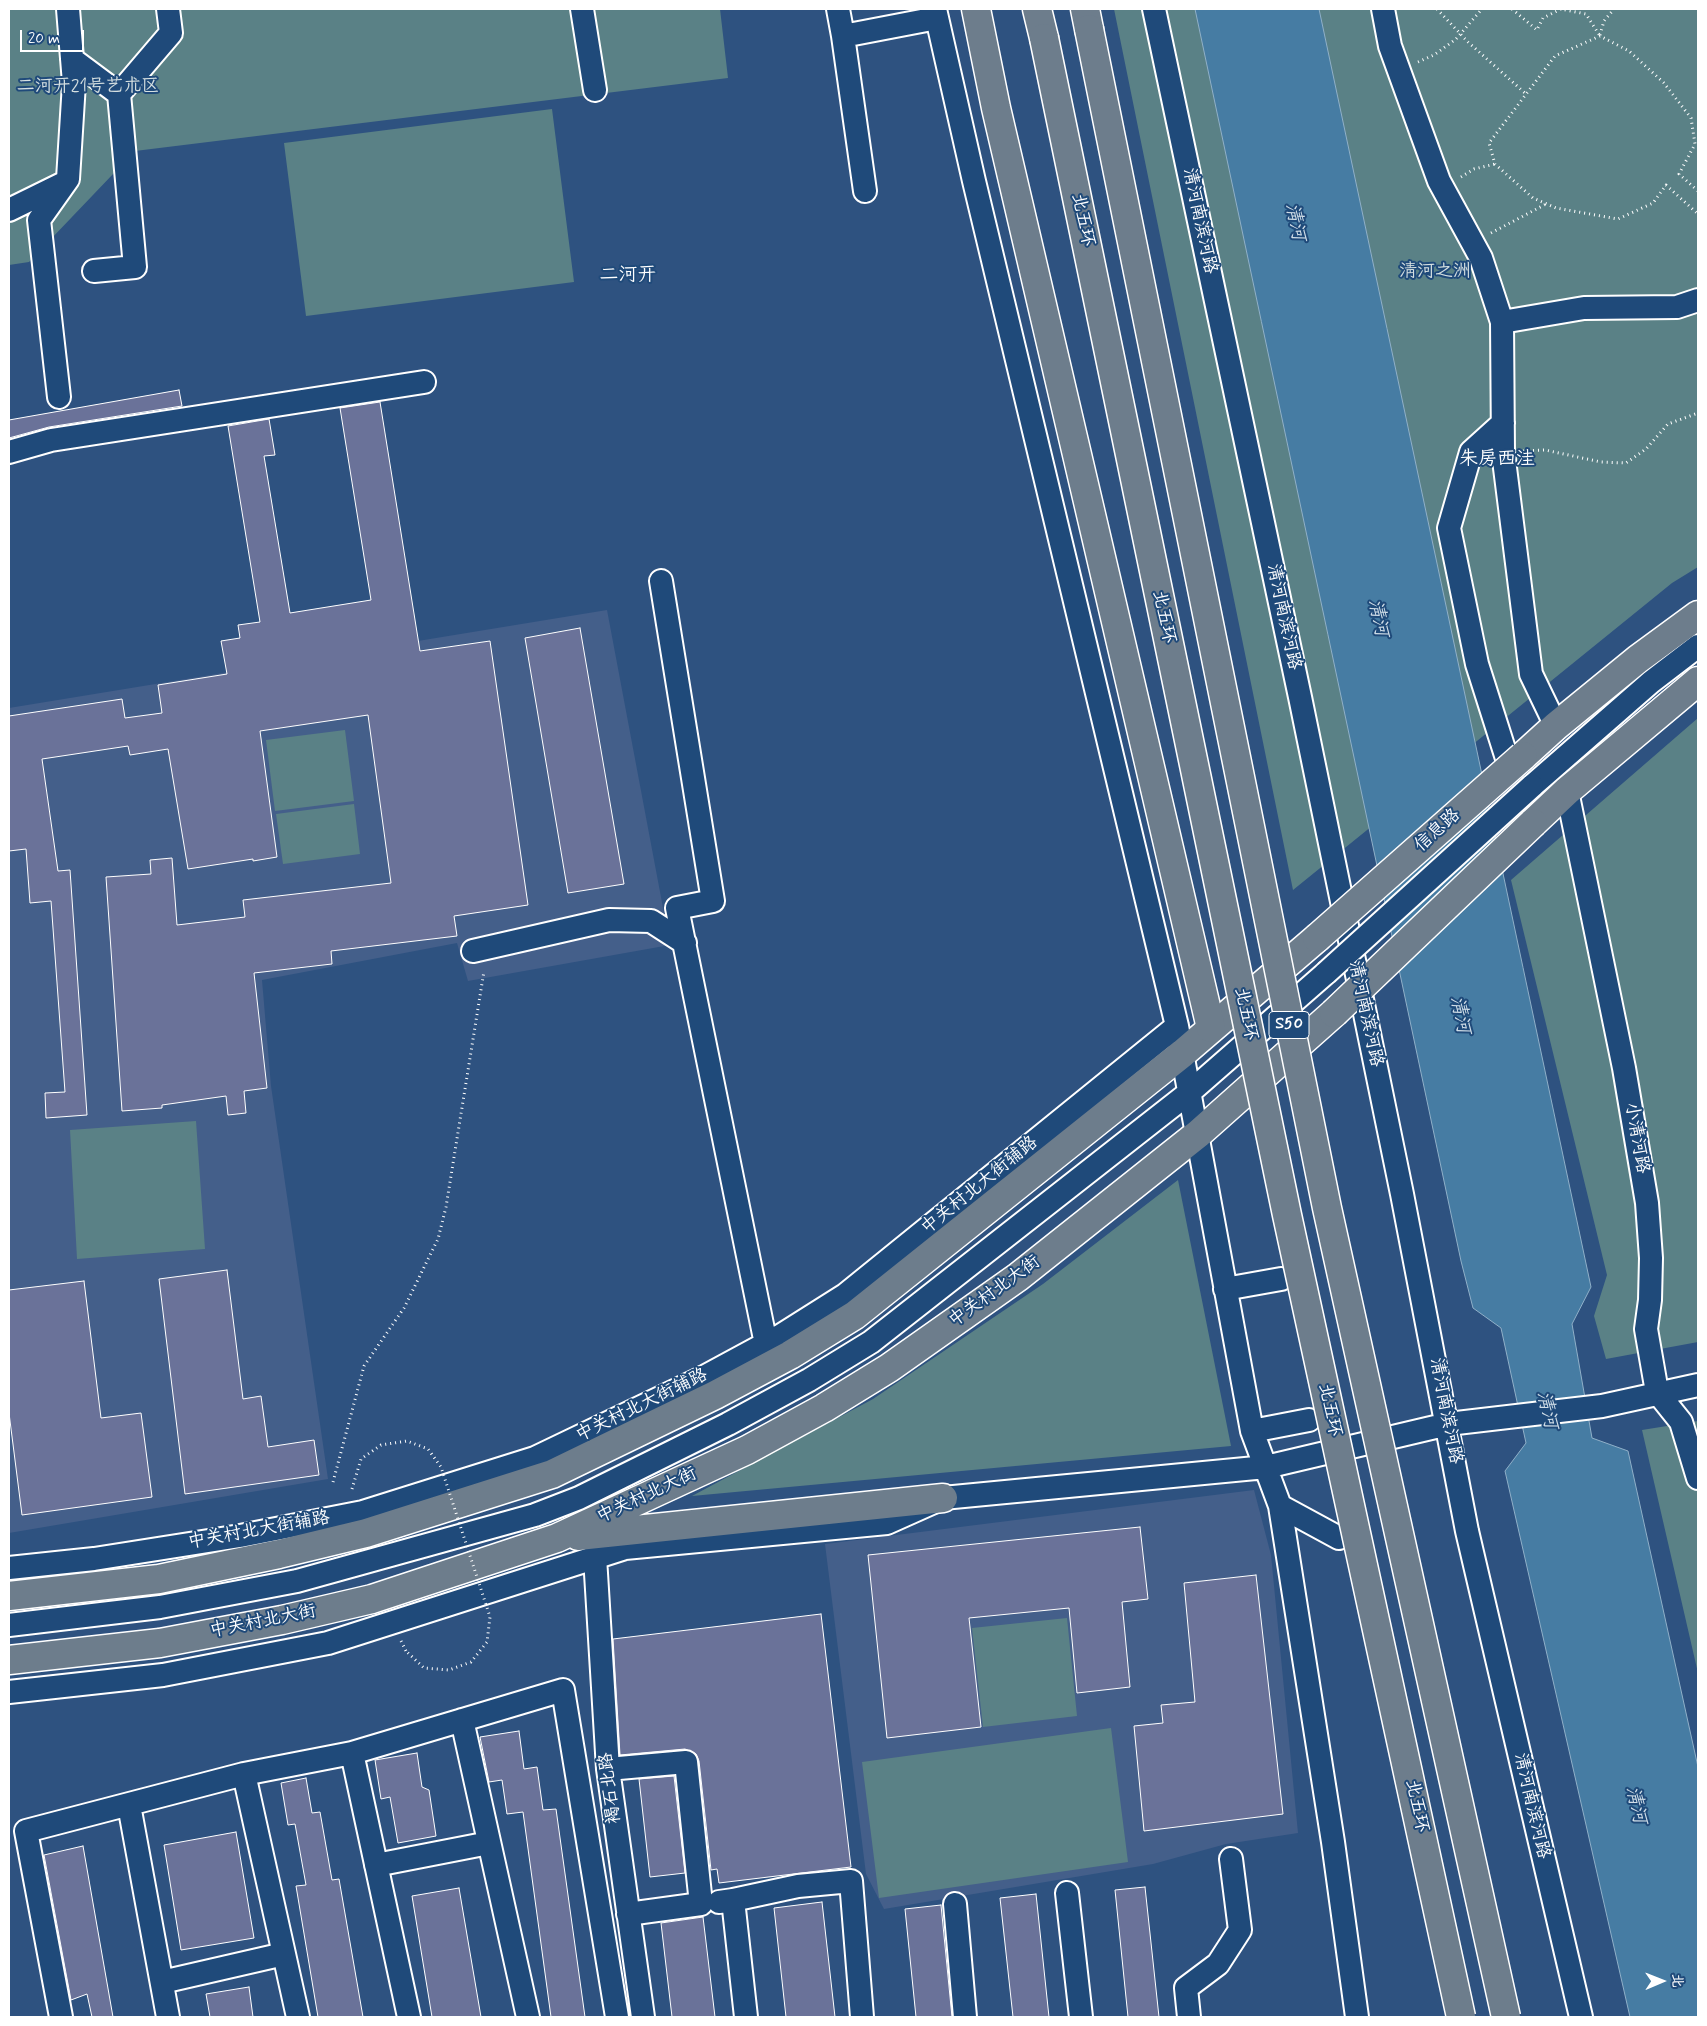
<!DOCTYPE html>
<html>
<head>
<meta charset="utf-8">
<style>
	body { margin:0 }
	#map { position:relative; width:1707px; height:2026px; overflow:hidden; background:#2e5280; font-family:Mynerve,"LXGW WenKai TC",sans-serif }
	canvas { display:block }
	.frame { position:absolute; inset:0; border:10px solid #fff; pointer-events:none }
	.north { position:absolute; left:1637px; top:1956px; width:50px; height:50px; -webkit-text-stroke:4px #1f4a7a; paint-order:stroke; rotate:89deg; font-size:14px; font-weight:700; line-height:20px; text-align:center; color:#fff }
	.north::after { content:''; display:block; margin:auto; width:18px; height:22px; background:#fff; clip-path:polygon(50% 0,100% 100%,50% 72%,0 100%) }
	.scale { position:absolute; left:20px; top:30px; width:64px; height:22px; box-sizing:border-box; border:2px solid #fff; border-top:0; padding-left:6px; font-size:15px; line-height:18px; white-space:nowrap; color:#fff; -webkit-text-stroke:4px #1f4a7a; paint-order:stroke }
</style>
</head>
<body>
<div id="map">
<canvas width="1707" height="2026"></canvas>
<div class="frame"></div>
<div class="north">北</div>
<div class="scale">20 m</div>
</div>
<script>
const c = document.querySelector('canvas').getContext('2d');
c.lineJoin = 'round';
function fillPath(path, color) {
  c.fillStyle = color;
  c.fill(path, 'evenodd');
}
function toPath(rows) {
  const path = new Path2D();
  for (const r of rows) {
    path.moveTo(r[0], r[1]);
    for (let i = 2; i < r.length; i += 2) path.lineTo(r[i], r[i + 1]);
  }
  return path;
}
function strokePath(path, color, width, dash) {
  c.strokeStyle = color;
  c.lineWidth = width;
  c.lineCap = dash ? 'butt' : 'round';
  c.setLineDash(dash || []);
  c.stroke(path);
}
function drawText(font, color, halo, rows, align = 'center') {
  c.font = font + ' Mynerve,"LXGW WenKai TC",sans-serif';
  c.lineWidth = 4;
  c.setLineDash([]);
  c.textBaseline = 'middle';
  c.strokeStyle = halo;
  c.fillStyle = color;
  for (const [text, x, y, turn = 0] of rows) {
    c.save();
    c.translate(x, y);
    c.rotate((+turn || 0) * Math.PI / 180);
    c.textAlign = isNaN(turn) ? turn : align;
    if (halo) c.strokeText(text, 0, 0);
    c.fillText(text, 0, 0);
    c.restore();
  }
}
fillPath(toPath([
	[607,610,670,945,468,981,457,943,262,980,271,1086,328,1479,9,1533,9,708],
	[1254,1490,1271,1555,1298,1833,1226,1844,1153,1864,884,1909,866,1874,825,1544]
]), '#445f8a');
fillPath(toPath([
	[9,9,720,9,728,78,135,151,29,262,9,265],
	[1114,9,1698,9,1698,567,1672,583,1293,890],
	[552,109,574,282,306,316,284,143],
	[1698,718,1698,1342,1606,1359,1594,1316,1607,1275,1511,880],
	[345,730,354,801,275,811,266,740],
	[354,804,360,854,283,864,276,814],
	[196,1121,205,1249,77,1259,70,1130],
	[1178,1180,1231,1446,692,1496,873,1399,1043,1284],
	[1698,1421,1698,1673,1642,1430],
	[1067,1618,1077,1716,983,1727,972,1628],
	[1111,1728,1128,1862,879,1898,862,1762]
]), '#5a8186');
const water = toPath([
	[1195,9,1319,9,1591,1287,1572,1324,1592,1438,1628,1451,1698,1767,1698,2017,1630,2017,1505,1471,1526,1443,1501,1328,1473,1308,1461,1261,1195,9]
]);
fillPath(water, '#467ca3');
strokePath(water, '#90b0c8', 1);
const building = toPath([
	[179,390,182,406,49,427,9,438,9,420,179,390],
	[380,402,420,651,490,641,528,905,454,916,457,936,331,951,332,964,254,973,267,1088,244,1091,246,1113,228,1115,226,1096,162,1105,162,1108,122,1111,106,877,151,874,150,860,172,858,177,925,245,917,243,900,391,883,368,715,260,731,277,857,253,861,253,859,188,869,168,749,130,755,128,746,42,759,58,871,70,870,87,1115,46,1118,45,1093,65,1092,51,901,30,903,26,849,9,851,9,716,122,699,125,718,162,713,158,685,227,674,221,641,240,638,238,625,260,622,228,426,269,419,275,455,264,456,290,613,371,600,340,408,380,402],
	[580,628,624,884,568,893,525,638,580,628],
	[227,1270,243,1399,261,1396,268,1447,314,1440,319,1475,185,1494,159,1279,227,1270],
	[84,1281,101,1418,141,1413,152,1497,22,1515,9,1413,9,1290,84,1281],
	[1140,1527,1148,1599,1122,1602,1130,1687,1077,1693,1069,1608,969,1618,981,1727,887,1738,868,1555,1140,1527],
	[1256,1575,1283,1814,1144,1831,1134,1726,1163,1723,1161,1705,1195,1702,1184,1583,1256,1575],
	[821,1614,851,1867,719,1883,717,1869,711,1870,699,1761,696,1754,685,1749,620,1755,613,1639,821,1614],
	[519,1731,524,1769,537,1767,543,1810,556,1809,585,2017,551,2017,523,1812,507,1814,502,1780,489,1782,480,1737,519,1731],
	[417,1753,422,1787,429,1790,436,1836,398,1843,390,1797,381,1799,375,1760,417,1753],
	[674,1776,685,1873,650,1877,639,1779,674,1776],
	[306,1778,312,1813,320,1812,332,1880,339,1879,363,2017,318,2017,296,1886,306,1885,295,1824,288,1825,281,1783,306,1778],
	[236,1832,254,1938,181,1950,164,1845,236,1832],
	[83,1846,113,2017,92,2017,87,1994,71,2000,44,1855,83,1846],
	[1145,1887,1159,2017,1128,2017,1115,1890,1145,1887],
	[459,1888,481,2017,432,2017,412,1896,459,1888],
	[1036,1894,1049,2017,1013,2017,1000,1898,1036,1894],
	[822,1902,835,2017,786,2017,774,1908,822,1902],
	[941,1905,952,2017,916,2017,905,1909,941,1905],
	[703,1917,715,2017,672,2017,661,1923,703,1917],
	[249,1987,253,2017,210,2017,206,1994,249,1987]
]);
fillPath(building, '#6a7299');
strokePath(building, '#fff', 1);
const minor = toPath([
	[582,9,595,90],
	[838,9,843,36,937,18],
	[935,9,974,181,1177,1026,1252,1431,1280,1506,1333,1842,1357,2017],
	[1154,9,1300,697,1402,1194,1467,1531,1581,2017],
	[1383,9,1390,46,1439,181,1481,258,1502,322,1503,452,1531,674,1556,726],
	[843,36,865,191],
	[72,59,119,94,135,267,94,271],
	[119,94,171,33,168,9],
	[9,210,64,183],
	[1502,322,1584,308,1677,307,1698,300],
	[59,397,39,220,68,179,74,83,68,9],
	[1503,423,1471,452,1449,528,1477,664,1510,768],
	[9,452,51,440,424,382],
	[661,581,713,901,677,908,766,1344],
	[1532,786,1651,682,1698,646],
	[1567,791,1624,1068,1647,1203,1651,1258,1650,1300,1646,1329,1657,1392,1681,1422,1698,1478],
	[473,951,609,920,651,921,685,943],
	[1225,1289,1281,1279],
	[1252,1431,1309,1420],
	[1280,1506,1339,1538],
	[595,1557,608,1769,643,2017],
	[9,1568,94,1559,240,1536,363,1512,535,1458,706,1376,780,1336,845,1295,1177,1026],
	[9,1625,160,1607,297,1581,535,1515,579,1498,728,1424,809,1380,871,1342,1190,1092,1326,973],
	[9,1692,163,1675,328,1643,625,1548,887,1523,943,1498,1266,1467,1448,1424,1602,1406,1698,1385],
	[462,1720,528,2017],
	[352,1753,409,2017],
	[608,1769,686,1762,701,1904,628,1914],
	[244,1774,298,2017],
	[129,1805,168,2017],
	[376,1865,489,1843],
	[1067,1893,1081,2017],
	[733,1900,798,1886,851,1881,862,2017],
	[719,1902,733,1900,746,2017],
	[955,1904,965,2017],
	[162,1982,284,1954],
	[61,2017,26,1831,244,1774,352,1753,563,1690,617,2017],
	[1189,2017,1186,1988,1218,1964,1240,1930,1231,1859]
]);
const major = toPath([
	[1523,756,1556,726,1638,659,1698,615],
	[1533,823,1567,791,1698,681],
	[578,1536,943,1498],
	[9,1596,159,1579,279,1554,366,1533,552,1474,715,1395,790,1355,855,1315,1183,1053,1317,938],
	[9,1660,160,1643,282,1620,372,1599,557,1538,747,1450,824,1408,889,1368,1018,1277,1198,1134,1334,1013]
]);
const highway = toPath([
	[976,9,996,108,1211,1028],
	[1037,9,1044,38],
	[1085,9,1089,29]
]);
strokePath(minor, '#fff', 26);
strokePath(major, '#fff', 31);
strokePath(highway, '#fff', 31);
strokePath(toPath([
	[1437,9,1468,42,1526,94],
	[1512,9,1537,30,1543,18,1561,9,1586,14,1600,36],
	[1600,35,1604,21,1614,9],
	[1418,62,1434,55,1456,39,1482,9],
	[1461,177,1474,169,1495,164],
	[1698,191,1679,174,1695,144,1691,118,1664,83,1629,51,1600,36,1555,56,1489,143,1495,164,1533,198,1556,208,1618,219,1653,203,1666,185,1698,214],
	[1491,233,1546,204],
	[1523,451,1545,450,1601,462,1626,463,1646,449,1668,424,1698,413],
	[333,1482,364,1366,404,1308,438,1239,446,1207,484,971],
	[401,1641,406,1651]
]), '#fff', 3, [1, 4]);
strokePath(minor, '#1f4a7a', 22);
strokePath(major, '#6d7d8c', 28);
strokePath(highway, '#6d7d8c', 28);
const minorBridge = toPath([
	[1326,973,1532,786]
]);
const majorBridge = toPath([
	[1317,938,1523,756],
	[1334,1013,1533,823]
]);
const highwayBridge = toPath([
	[1089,29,1327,1208,1506,2017],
	[1044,38,1287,1215,1461,2017]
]);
strokePath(minorBridge, '#fff', 26, []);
strokePath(majorBridge, '#fff', 31, []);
strokePath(highwayBridge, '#fff', 31, []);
strokePath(toPath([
	[352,1489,361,1459,381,1445,407,1441,428,1449,441,1467,490,1617,487,1642,471,1662,449,1670,424,1668,406,1651]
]), '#fff', 3, [1, 4]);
strokePath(minorBridge, '#1f4a7a', 22);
strokePath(majorBridge, '#6d7d8c', 28);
strokePath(highwayBridge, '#6d7d8c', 28);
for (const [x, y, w] of [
	[1289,1025,40]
]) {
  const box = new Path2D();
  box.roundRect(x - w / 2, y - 13.5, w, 27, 4);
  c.fillStyle = '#1f4a7a';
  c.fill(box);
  strokePath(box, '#fff', 1);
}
drawText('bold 16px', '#fff', null, [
	["S50",1289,1025]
]);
drawText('18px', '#d6e0e1', '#1f4a7a', [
	["二河开21号艺术区",88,87],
	["清河之洲",1435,272]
]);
drawText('18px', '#fff', '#1f4a7a', [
	["北五环",1082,220,78],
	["清河南滨河路",1199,221,78],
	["北五环",1163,617,78],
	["清河南滨河路",1283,617,78],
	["信息路",1438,831,-42],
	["北五环",1245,1014,78],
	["清河南滨河路",1365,1014,78],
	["小清河路",1636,1138,80],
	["中关村北大街辅路",980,1186,-39],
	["中关村北大街",995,1292,-36],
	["中关村北大街辅路",642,1406,-26],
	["北五环",1329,1410,78],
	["清河南滨河路",1445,1411,79],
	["中关村北大街",647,1496,-25],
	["中关村北大街辅路",259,1531,-10],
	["中关村北大街",263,1622,-11],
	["褐石北路",611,1788,-97],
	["北五环",1416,1806,78],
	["清河南滨河路",1531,1806,77]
]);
drawText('italic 19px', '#d1dee8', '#1f4a7a', [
	["清河",1294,222,78],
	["清河",1377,618,78],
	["清河",1459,1015,78],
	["清河",1546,1410,77],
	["清河",1635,1805,77]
]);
drawText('19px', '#fff', '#1f4a7a', [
	["二河开",628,276],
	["朱房西洼",1497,460]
]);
</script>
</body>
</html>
